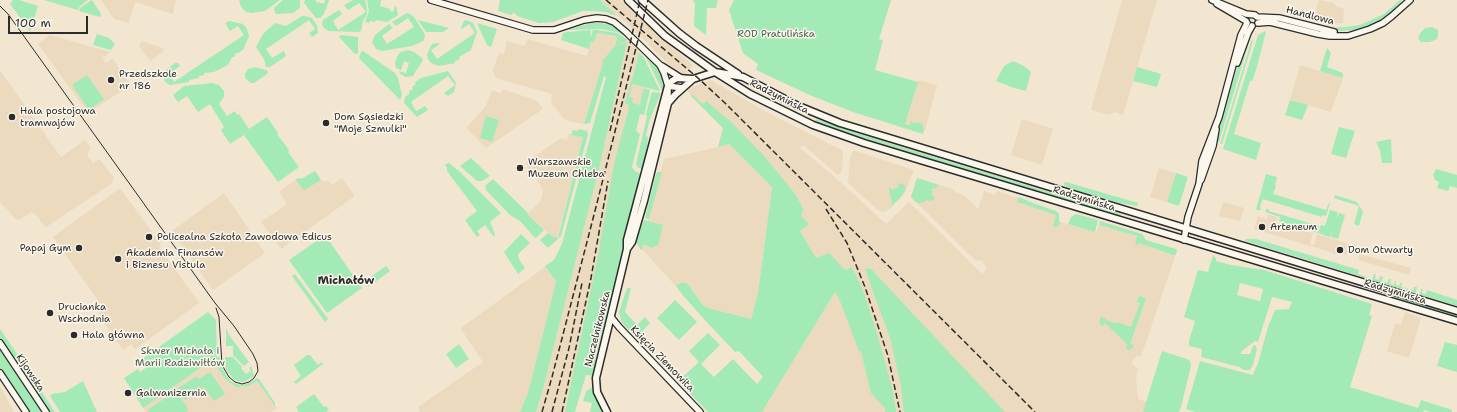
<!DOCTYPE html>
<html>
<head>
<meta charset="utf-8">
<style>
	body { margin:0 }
	#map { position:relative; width:1457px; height:412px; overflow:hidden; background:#f2e6d1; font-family:"Shantell Sans",sans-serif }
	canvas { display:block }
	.scale { position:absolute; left:8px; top:16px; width:80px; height:18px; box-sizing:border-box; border:2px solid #2b2b2b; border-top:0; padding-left:5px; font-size:12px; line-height:14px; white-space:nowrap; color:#2b2b2b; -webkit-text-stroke:3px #fbf7ec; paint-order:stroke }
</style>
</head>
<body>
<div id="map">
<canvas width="1457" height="412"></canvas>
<div class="scale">100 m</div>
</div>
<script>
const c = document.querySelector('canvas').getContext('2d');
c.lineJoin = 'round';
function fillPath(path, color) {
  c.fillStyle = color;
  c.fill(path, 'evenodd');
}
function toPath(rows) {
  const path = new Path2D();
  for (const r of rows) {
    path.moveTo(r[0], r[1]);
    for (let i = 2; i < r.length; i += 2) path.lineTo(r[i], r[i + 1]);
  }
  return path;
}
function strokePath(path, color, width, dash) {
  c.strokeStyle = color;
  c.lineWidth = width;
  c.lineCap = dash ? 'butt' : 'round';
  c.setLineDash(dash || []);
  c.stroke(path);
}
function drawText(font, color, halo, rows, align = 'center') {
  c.font = font + ' "Shantell Sans",sans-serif';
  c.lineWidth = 3;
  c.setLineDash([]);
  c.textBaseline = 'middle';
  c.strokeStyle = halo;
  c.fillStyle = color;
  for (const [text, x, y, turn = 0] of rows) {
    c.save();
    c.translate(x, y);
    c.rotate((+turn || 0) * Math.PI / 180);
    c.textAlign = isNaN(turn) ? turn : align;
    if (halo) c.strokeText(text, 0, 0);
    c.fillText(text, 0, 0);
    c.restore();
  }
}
fillPath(toPath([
	[101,0,176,0,173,14,135,2,129,23,114,19],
	[600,0,621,0,657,35,693,65,686,75,678,73,673,69,628,24,617,16],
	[1122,0,1157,0,1123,115,1115,112,1108,115,1092,110,1091,109],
	[1319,0,1334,3,1336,6,1344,9,1343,23,1324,23,1313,20],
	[597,33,617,36,617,38,615,46,602,61,603,63,584,124,568,121,562,117,551,102,552,94,496,78,494,75,493,70,499,53,504,54,507,41,525,46,527,39,587,56,591,41],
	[50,35,110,52,102,58,106,63,112,59,114,60,120,70,123,68,127,74,125,76,131,85,88,113,38,44],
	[628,40,639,52,632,84,650,89,644,115,628,112,565,412,536,412,543,389,600,165,627,43,616,46,617,44],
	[142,41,163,48,164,51,150,61,139,46],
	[1300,65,1343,78,1331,112,1290,100],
	[0,70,61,157,85,140,91,148,87,155,93,163,99,159,114,178,111,184,46,227,44,226,37,216,32,212,19,220,13,217,7,209,0,203],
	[711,80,763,110,843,151,842,171,838,175,803,145,800,148,837,179,886,224,909,202,982,274,987,268,981,260,977,261,974,259,911,197,917,178,953,189,955,192,964,195,978,209,984,191,995,195,997,191,1014,197,1019,197,1017,202,1057,215,1055,220,1060,222,1096,232,1099,225,1137,236,1135,244,1139,243,1173,255,1176,254,1141,357,1137,356,1131,362,1138,369,1136,377,1138,399,1147,402,1143,412,762,412,835,292,800,231,809,224,772,187,758,293,751,319,708,308,702,304,688,284,682,282,676,286,641,248,664,159,718,147,723,128,691,96,687,90,692,87],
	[918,80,937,85,925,130,905,124],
	[503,89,532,99,537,101,543,109,486,148,466,128,486,106,492,90,501,93],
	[1022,119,1053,129,1042,165,1011,155],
	[568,134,583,137,557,239,553,237,527,214,540,202,543,194,543,189,525,163,561,138,567,140],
	[853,150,914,170,905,193,886,211,882,212,878,210,848,183,850,157],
	[1159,168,1176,173,1167,202,1150,197],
	[315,171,321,180,330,182,332,185,342,178,355,196,281,249,261,222,287,204,279,192,298,178,301,179],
	[120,188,161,245,159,247,199,303,135,349,131,344,123,350,99,316,99,310,103,307,53,237],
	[224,193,265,253,213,290,172,231],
	[1223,202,1244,208,1240,221,1219,216],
	[1268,214,1277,217,1276,222,1313,233,1310,244,1314,245,1317,234,1349,244,1346,255,1341,253,1340,255,1254,229,1258,216,1267,219],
	[1360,254,1411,268,1409,275,1358,260],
	[545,267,556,282,528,393,520,412,420,412,418,407,483,362,461,329,462,327],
	[1405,312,1421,318,1409,358,1387,351,1395,323,1401,325],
	[212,360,225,379,236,387,249,386,257,381,277,408,271,412,146,412,143,408],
	[0,387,3,391,14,412,0,412]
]), '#ecdabe');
fillPath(toPath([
	[13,0,19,0,38,6,30,32,26,24,25,24,10,4],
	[44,0,88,0,80,6,78,10],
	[92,0,101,14,100,17,79,11,81,7],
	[239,0,280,0,265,11,252,13,246,12,241,7],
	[283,0,300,0,300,8,293,13,277,14,275,13,274,8],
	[305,0,315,0,317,3,318,2,324,4,325,0,329,0,324,14,320,18,316,18,304,3],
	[353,0,365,0,367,8,367,14,363,21,361,31,359,32,328,31,324,28,322,24,323,20,339,10,342,14,333,21,338,30,366,12,359,3,348,10,344,5],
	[367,0,381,0,380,6,390,9,390,11,393,12,395,6,396,6,398,15,387,22,376,20,375,22,370,21,369,23,365,22,369,11],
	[500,0,600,0,617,16,606,12,594,11,583,11,553,22,539,23,517,16,516,14,513,13,511,15,498,11],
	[693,0,718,0,716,8,707,8,706,35,694,26,695,4],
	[734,0,891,0,879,39,883,40,875,70,918,82,905,124,910,125,911,121,913,121,912,123,914,123,915,122,922,124,924,130,923,134,853,112,812,96,756,70,758,64,743,53,729,10],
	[1400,0,1402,1,1392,12,1380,20,1365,27,1353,30,1341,31,1334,30,1320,26,1331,27,1332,29,1336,29,1337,27,1346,27,1360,25,1384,14],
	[407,13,410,14,414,17,424,33,425,37,423,41,412,46,382,51,376,49,372,42,375,35,389,24,393,28,382,36,387,44,414,27,408,18,396,26,392,22],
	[302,16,305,16,312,18,317,25,318,33,312,37,309,33,315,29,309,20,266,49,272,58,284,51,286,56,270,67,266,67,264,59,256,47,263,34,275,23,286,26],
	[418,20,449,28,443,32,426,32],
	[466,20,473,23,477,32,471,50,459,57,460,59,455,61,455,63,439,66,431,63,428,59,427,54,432,44,437,43,440,44,431,50,437,59,475,33,469,24,462,29,461,28,464,21],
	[229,21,243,24,247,29,249,36,243,50,238,53,236,53,234,57,232,57,228,65,214,72,204,73,204,75,199,76,199,78,189,80,189,82,170,85,165,82,163,76,165,71,175,63,178,63,180,66,169,74,174,82,244,35,238,26,230,31,225,23],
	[477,23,497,29,491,47,487,45],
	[592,23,600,23,611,25,621,32,628,38,617,32,600,29,567,30],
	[1432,27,1438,30,1438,35,1437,39,1430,42,1421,42,1418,38,1421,32,1425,28],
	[591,30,590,36,591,36,593,30,597,30,617,33,628,40,617,45,627,42,600,165,543,389,536,412,520,412,528,393,556,282,545,266,554,260,562,244,606,77,604,76,590,123,584,124,603,63,602,61,615,46,617,38,617,36,597,33,594,42,591,41,589,49,561,40,563,33,567,32],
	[1265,31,1266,32,1256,70,1252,81,1250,81,1234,134,1261,143,1256,160,1223,149,1258,35],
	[97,34,109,38,115,44,111,50,93,45],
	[341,35,358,37,358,53,355,54,339,37],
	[1248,38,1250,39,1219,142,1216,142,1218,130,1237,68],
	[1252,39,1253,41,1222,144,1220,144],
	[1327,48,1331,53,1327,67,1343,73,1343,78,1320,71],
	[408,50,414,52,422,58,423,60,413,76,406,77,400,74,399,71,406,73,409,63,404,61,401,70,396,68,395,62,398,55,401,52],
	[363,51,395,73,398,78,402,95,400,100,359,58,361,52],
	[639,52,644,58,660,91,632,84,629,97,633,98,632,103,640,105,643,89,650,90,644,115,640,114,636,131,640,134,632,167,635,171,641,174,626,234,616,285,605,332,602,332,595,361,597,361,594,376,586,375,575,412,565,412,598,255,614,164,628,111,629,105,625,104,631,81,633,77],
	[645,55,656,66,660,73,663,82,663,92],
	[1013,61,1024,66,1031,72,1026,91,1014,88,996,81,1004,66],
	[255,67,266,70,268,72,267,74,254,83,251,83,245,78,245,74,248,69],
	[1137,67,1161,74,1157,87,1133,81],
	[448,71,456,83,454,92,448,96,444,93,455,85,448,76,411,102,416,111,425,106,428,110,417,117,404,103,405,97,410,93,409,91,413,89,412,87,416,84,415,82,421,78],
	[87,75,104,99,89,110,72,85],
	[212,83,219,85,224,91,224,97,219,104,227,116,235,111,237,115,239,114,249,129,267,117,278,133,277,134,289,150,288,152,299,167,278,182,244,135,230,144,221,130,224,127,210,104,198,112,187,96,178,102,173,95,184,86],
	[653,92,660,93,660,95,649,122,646,136,648,137,647,150,642,169,637,167,636,164,647,116,646,115,651,94],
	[692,94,700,102,704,104,706,101,731,122,765,157,796,195,803,209,801,216,809,224,800,231,816,258,829,253,843,268,846,270,852,267,864,293,878,337,893,391,896,412,885,412,885,408,871,393,861,351,859,351,840,301,835,292,762,412,708,412,678,381,699,362,689,351,708,333,720,345,701,364,714,377,733,359,757,384,763,377,739,351,735,352,703,318,681,293,676,286,682,282,688,284,702,304,708,308,751,319,758,293,772,187,729,144,718,147,723,128,691,96],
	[1290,100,1308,105,1302,120,1285,115],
	[486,116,499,120,492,142,480,138],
	[816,119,863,135,1121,214,1121,215,1114,215,863,138,815,121],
	[1339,127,1355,131,1346,158,1331,154],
	[578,129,587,131,588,134,561,236,548,248,540,240,548,233,553,237,558,238,583,137,571,135,573,130,578,131],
	[1391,139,1392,163,1382,163,1380,150,1376,142],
	[471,158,489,175,490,176,482,181,477,181,460,166],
	[449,163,460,172,501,213,490,222,495,234,494,237,485,225,477,231,480,235,477,237,465,220,477,211,447,171,447,167,444,165],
	[1436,169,1457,175,1457,188,1450,186,1448,191,1437,188,1439,182,1435,180,1433,175],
	[315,171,321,180,304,190,296,180,298,178,301,179],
	[658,172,662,172,649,219,645,218,656,174],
	[1176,173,1188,177,1179,206,1167,202],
	[1266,174,1277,177,1275,186,1276,186,1273,194,1326,210,1329,203,1330,203,1326,216,1322,215,1322,217,1263,199,1260,206,1261,210,1256,210],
	[917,178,939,185,935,189,934,188,931,190,933,192,931,194,935,198,931,201,927,200,921,203,917,203,911,197],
	[493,179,528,213,527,214,544,230,537,237,535,238,520,221,510,215,486,190,485,186,487,184],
	[1066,182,1138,203,1137,206,1119,203,1072,189,1064,185,1064,183],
	[898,183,905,185,905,190,901,197,887,211,892,204,889,188,890,187,892,190,899,187],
	[1335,195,1357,202,1363,212,1359,226,1354,224,1359,206,1334,198],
	[1019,197,1033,203,1056,211,1059,214,1059,221,1060,222,1059,226,1053,227,1056,215,1017,202],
	[1266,209,1269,209,1269,211,1319,226,1317,233,1279,221,1280,217,1265,212],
	[1330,210,1338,212,1336,219,1339,213,1345,215,1338,239,1331,237,1333,230,1330,237,1318,233,1321,225,1325,226],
	[1076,214,1098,220,1095,232,1068,224,1071,217],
	[644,220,663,225,658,245,651,248,645,244,642,246,643,249,641,250,637,244,636,240],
	[1100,221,1142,234,1146,240,1176,249,1177,250,1176,254,1173,255,1139,243,1138,245,1135,244,1137,236,1099,225],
	[521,234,530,243,519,253,518,256,520,261,525,268,518,274,504,252],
	[325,235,362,288,327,313,289,260],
	[1246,239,1256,239,1359,270,1358,274,1372,279,1374,274,1376,275,1375,279,1379,280,1380,276,1383,277,1382,281,1387,283,1389,279,1391,279,1390,284,1394,285,1395,281,1396,281,1396,285,1399,286,1401,282,1402,283,1401,287,1413,290,1414,287,1417,287,1416,292,1420,293,1421,289,1423,289,1422,293,1426,294,1427,290,1457,300,1457,306,1245,241],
	[1213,255,1216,258,1216,261,1231,265,1264,270,1372,304,1369,315,1372,316,1350,387,1418,408,1421,400,1452,410,1452,412,1430,412,1424,410,1423,412,1195,412,1186,409,1200,361,1253,375,1258,363,1268,327,1275,310,1289,309,1292,302,1272,297,1258,342,1255,341,1243,350,1240,354,1250,354,1253,346,1255,345,1257,349,1253,365,1250,370,1244,370,1239,367,1201,357,1202,349,1189,346,1189,341,1195,321,1184,317,1198,270,1208,272],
	[1240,283,1263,289,1260,301,1237,295],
	[386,266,390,271,368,287,365,281],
	[870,268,1005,412,904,412,901,387,891,341,865,269],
	[295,274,328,319,325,322,292,276],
	[627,288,631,288,625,312,637,325,645,317,650,323,636,338,622,323,619,312],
	[1139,296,1146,298,1130,344,1134,345,1132,349,1129,350,1125,348,1128,345,1105,323,1102,326,1099,322,1101,317,1116,324,1117,322,1131,327,1140,303,1137,302],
	[1395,296,1457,315,1457,318,1394,298],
	[675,300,697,322,679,340,657,318],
	[208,312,216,320,217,357,220,357,221,366,228,378,232,382,240,385,247,384,257,378,259,379,275,403,275,406,257,381,249,386,236,387,225,379,212,360,143,408,124,378,138,369,140,372,147,367,142,359],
	[226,328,229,335,249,362,244,366,233,355,233,346,226,346],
	[0,329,20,358,55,412,50,412,0,337],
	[1445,342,1457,345,1457,372,1437,366],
	[459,344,469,359,456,368,446,354],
	[0,349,29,393,42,412,30,412,0,367],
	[1162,351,1187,359,1190,361,1191,366,1181,407,1179,412,1143,412],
	[307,355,310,355,318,365,322,362,323,364,296,384,294,382,301,376,294,365],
	[225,357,233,357,242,367,241,368,246,374,251,371,249,368,251,366,254,376,253,377,243,382,234,380,226,369],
	[210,372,225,394,214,401,204,387,185,400,177,389,197,376,199,379],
	[83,381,97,412,60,412,50,396,52,394,65,392],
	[593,387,595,395,604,412,590,412,592,403,583,401,586,391],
	[174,392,177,393,188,408,187,411,186,412,148,412,149,409],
	[314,394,324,407,326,406,329,410,326,412,299,412,296,407]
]), '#a3eab7');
const tertiary = toPath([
	[431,0,533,30,554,30,584,20,597,18,606,19,614,22,626,32,660,65,664,73,668,86,668,103],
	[1212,0,1246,14,1255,15,1257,17,1279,18,1334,32],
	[1217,4,1246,21],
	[1258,23,1270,22,1318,34,1330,36,1348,36,1370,29,1383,23,1392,16,1410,0],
	[1237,63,1248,33,1252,26],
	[662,66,681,78],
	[668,86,682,88],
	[1201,180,1213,146,1216,129],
	[1184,240,1188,217,1199,184,1202,161,1219,117,1241,35,1247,23],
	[611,317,619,327,700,412],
	[0,343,46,412],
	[0,373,26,412]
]);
const secondary = toPath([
	[628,0,665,36,715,72,750,94,813,125,864,143,920,160,1457,321],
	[642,0,679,33,696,46,738,74],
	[627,249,632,242,644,201,668,103,675,95,693,79,715,72,743,77,796,105,840,123,1457,311],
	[607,412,597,392,596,378,627,249,627,240,631,225,668,86,672,81,677,78,693,79]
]);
strokePath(tertiary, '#2b2b2b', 8);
strokePath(secondary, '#2b2b2b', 9);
strokePath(tertiary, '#fbf7ec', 5.5);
strokePath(secondary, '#fbf7ec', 6);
strokePath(toPath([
	[0,6,8,14,215,303,234,326,253,354,257,363,258,371,254,378,249,382,242,384,235,382,229,377,222,365,219,317,216,308]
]), '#2b2b2b', 1);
strokePath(toPath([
	[606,0,698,78,725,103,1035,412],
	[610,131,640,0],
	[826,209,847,243,865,287,888,356,900,412],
	[542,412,552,377,596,207,648,0],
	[552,412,569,348,582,283],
	[562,412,591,278,608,181]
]), '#2b2b2b', 1.5, [6, 3]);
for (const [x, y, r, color] of [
	[111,80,4,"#2b2b2b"],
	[12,117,4,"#2b2b2b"],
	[326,123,4,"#2b2b2b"],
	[520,168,4,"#2b2b2b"],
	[1262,227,4,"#2b2b2b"],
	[149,237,4,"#2b2b2b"],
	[79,248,4,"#2b2b2b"],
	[1340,250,4,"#2b2b2b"],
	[118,259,4,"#2b2b2b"],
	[50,313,4,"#2b2b2b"],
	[74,335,4,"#2b2b2b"],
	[128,393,4,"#2b2b2b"]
]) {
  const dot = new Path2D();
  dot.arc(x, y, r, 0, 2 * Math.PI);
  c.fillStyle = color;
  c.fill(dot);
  strokePath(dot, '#fbf7ec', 1.5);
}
drawText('10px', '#2b2b2b', '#fbf7ec', [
	["Handlowa",1310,16,14],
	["Radzymińska",779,97,27],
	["Radzymińska",1084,199,17],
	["Radzymińska",1395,292,17],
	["Naczelnikowska",598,329,-76],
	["Księcia Ziemowita",662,359,46],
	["Kijowska",30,373,56]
]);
drawText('10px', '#495b4e', '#fbf7ec', [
	["ROD Pratulińska",776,34],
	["Skwer Michała i",180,351],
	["Marii Radziwiłłów",180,363]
]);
drawText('10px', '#2b2b2b', '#fbf7ec', [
	["Przedszkole",119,74],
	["nr 186",119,86],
	["Hala postojowa",20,111],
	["tramwajów",20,123],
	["Dom Sąsiedzki",334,117],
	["\"Moje Szmulki\"",334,129],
	["Warszawskie",528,162],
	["Muzeum Chleba",528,174],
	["Arteneum",1270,227],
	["Policealna Szkoła Zawodowa Edicus",157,237],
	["Papaj Gym",71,248,"right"],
	["Dom Otwarty",1348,250],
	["Akademia Finansów",126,253],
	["i Biznesu Vistula",126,265],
	["Drucianka",58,307],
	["Wschodnia",58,319],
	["Hala główna",82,335],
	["Galwanizernia",136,393]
], 'left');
drawText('bold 11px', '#2b2b2b', '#fbf7ec', [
	["Michałów",346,281]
]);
</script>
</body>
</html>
